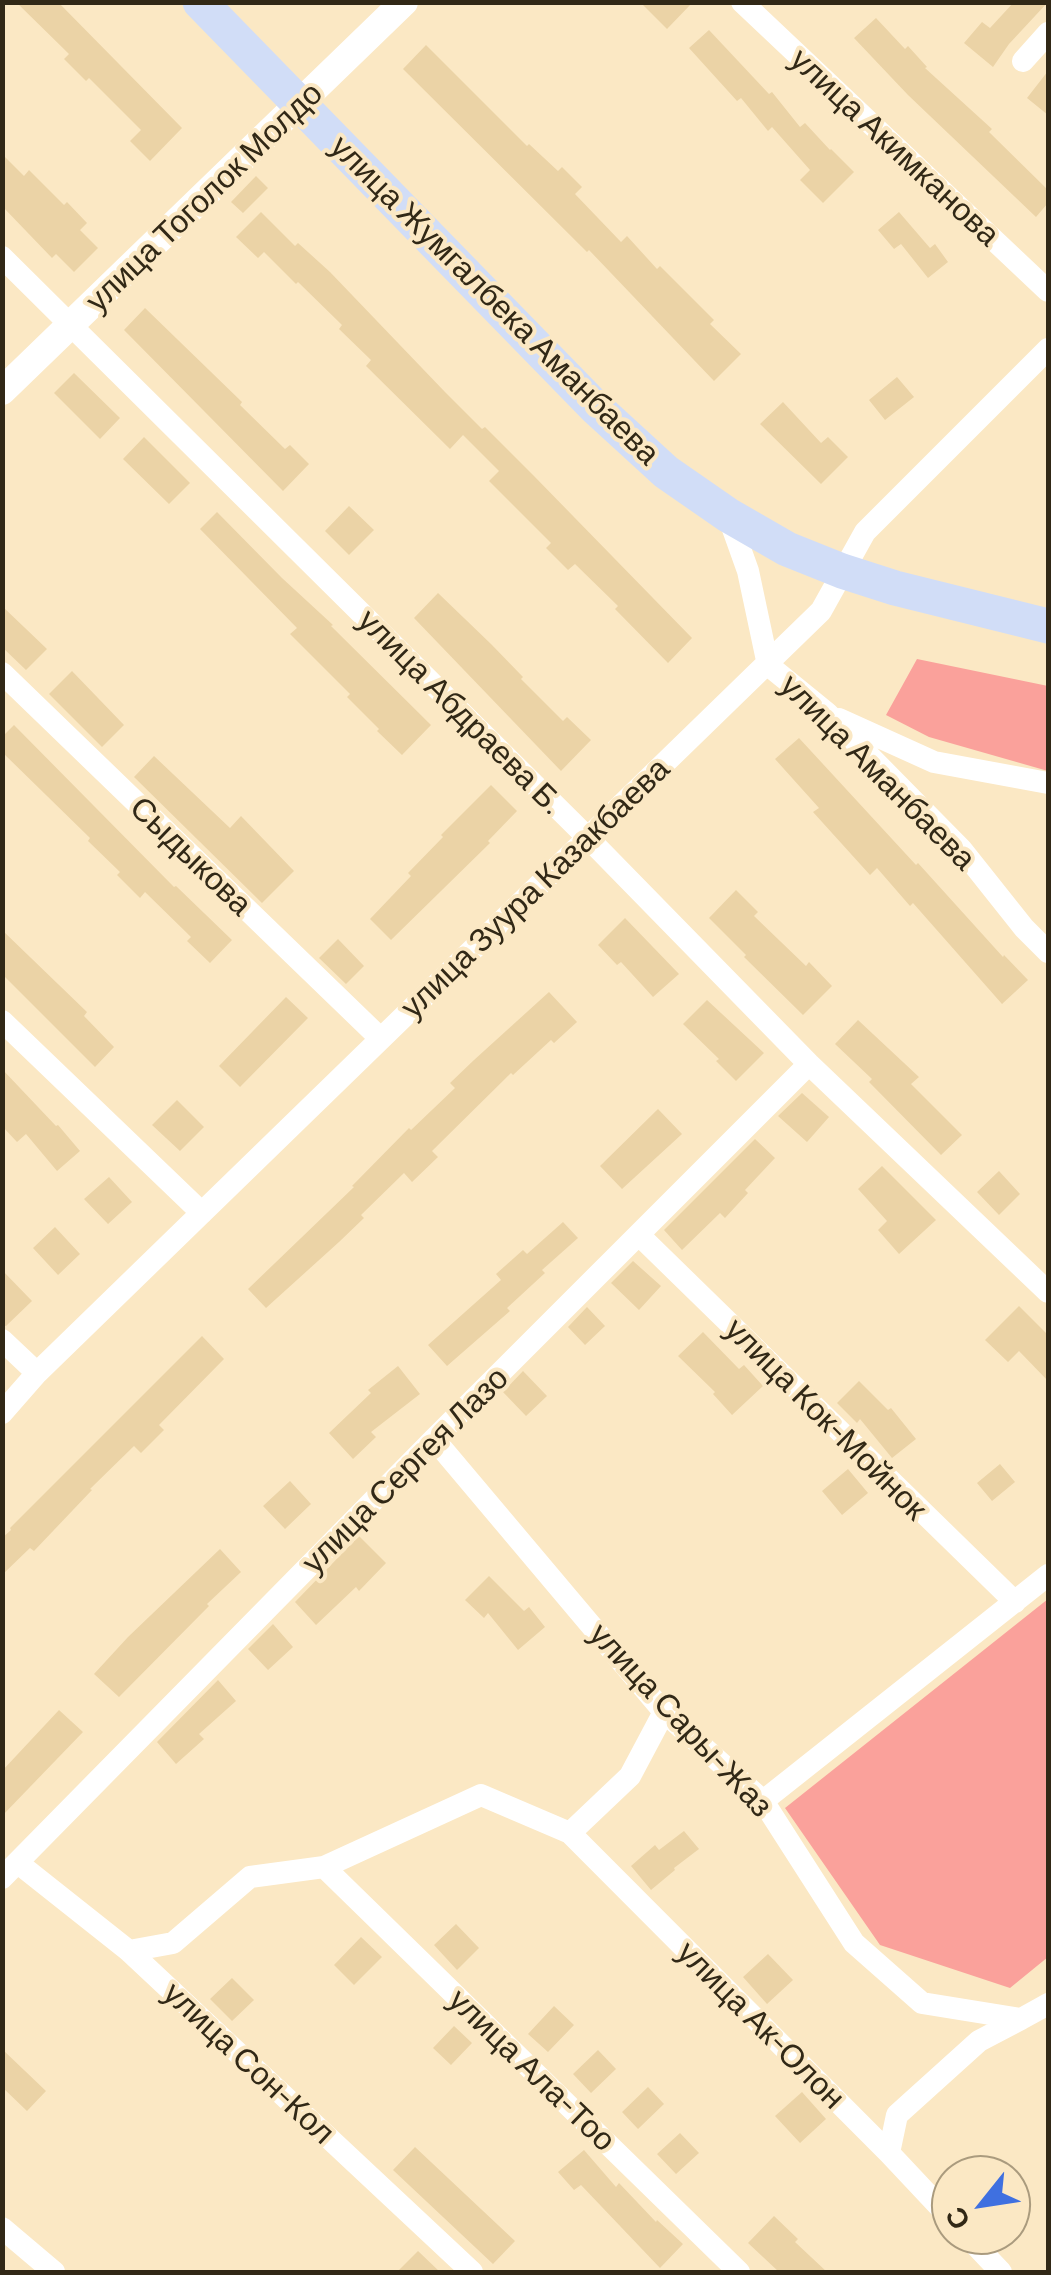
<!DOCTYPE html>
<html>
<head>
<meta charset="utf-8">
<style>
	body { margin:0 }
	#map { position:relative; width:1051px; height:2275px; overflow:hidden; background:#fbe8c4; font-family:Barlow,sans-serif }
	canvas { display:block }
	.frame { position:absolute; inset:0; border:5px solid #312816; pointer-events:none }
	.north { position:absolute; left:931px; top:2155px; width:100px; height:100px; box-sizing:border-box; background:#fbe8c4; border:2px solid #aa9b7e; border-radius:50%; rotate:240deg; font-size:28px; font-weight:700; line-height:40px; text-align:center; color:#312816 }
	.north::after { content:''; display:block; margin:auto; width:35px; height:45px; background:#3f70e0; clip-path:polygon(50% 0,100% 100%,50% 72%,0 100%) }
</style>
</head>
<body>
<div id="map">
<canvas width="1051" height="2275"></canvas>
<div class="frame"></div>
<div class="north">С</div>
</div>
<script>
const c = document.querySelector('canvas').getContext('2d');
c.lineJoin = 'round';
function fillPath(path, color) {
  c.fillStyle = color;
  c.fill(path, 'evenodd');
}
function toPath(rows) {
  const path = new Path2D();
  for (const r of rows) {
    path.moveTo(r[0], r[1]);
    for (let i = 2; i < r.length; i += 2) path.lineTo(r[i], r[i + 1]);
  }
  return path;
}
function strokePath(path, color, width, dash) {
  c.strokeStyle = color;
  c.lineWidth = width;
  c.lineCap = dash ? 'butt' : 'round';
  c.setLineDash(dash || []);
  c.stroke(path);
}
function drawText(font, color, halo, rows, align = 'center') {
  c.font = font + ' Barlow,sans-serif';
  c.lineWidth = 8;
  c.setLineDash([]);
  c.textBaseline = 'middle';
  c.strokeStyle = halo;
  c.fillStyle = color;
  for (const [text, x, y, turn = 0] of rows) {
    c.save();
    c.translate(x, y);
    c.rotate((+turn || 0) * Math.PI / 180);
    c.textAlign = isNaN(turn) ? turn : align;
    if (halo) c.strokeText(text, 0, 0);
    c.fillText(text, 0, 0);
    c.restore();
  }
}
fillPath(toPath([
	[917,659,1048,686,1048,771,929,737,886,715],
	[1048,1599,1048,1957,1010,1988,880,1945,785,1808]
]), '#faa19b');
fillPath(toPath([
	[16,2,58,2,182,128,150,161,130,141,141,130,89,78,86,81,64,59,69,54],
	[640,2,693,2,667,29],
	[1014,2,1048,2,1009,44,993,67,964,43,982,22,990,28],
	[876,18,905,49,908,46,927,67,925,68,992,129,989,132,1048,190,1048,203,1036,217,908,95,854,38],
	[709,30,769,94,772,92,800,127,805,123,830,150,831,149,854,172,823,203,800,180,810,170,772,127,768,131,741,98,737,101,689,48],
	[426,45,527,146,529,144,558,171,562,167,582,187,575,194,621,242,627,236,657,269,660,266,714,320,710,324,741,354,714,381,589,250,587,252,403,69],
	[1048,71,1048,115,1027,98],
	[2,154,24,176,29,170,64,205,67,202,87,223,80,230,98,248,74,272,56,254,52,258,2,206],
	[256,176,268,188,243,213,231,202],
	[261,212,295,246,298,243,330,272,445,392,482,429,485,427,534,476,692,638,668,663,615,609,618,606,575,564,568,570,546,548,551,543,489,481,499,471,463,435,450,449,366,366,371,360,339,329,342,325,298,282,296,284,264,252,258,258,236,237],
	[899,212,930,248,935,244,948,262,928,278,901,244,894,249,878,230],
	[145,308,242,402,240,405,285,449,290,445,309,464,283,491,124,330],
	[74,373,120,418,100,439,54,393],
	[897,377,914,397,885,420,869,400],
	[783,402,821,443,828,437,848,457,821,484,760,424],
	[144,437,190,483,169,504,123,459],
	[349,506,374,530,349,555,325,531],
	[217,512,282,578,333,625,331,626,431,725,402,755,377,731,379,729,347,697,350,694,290,634,297,628,200,529],
	[438,593,491,644,523,677,521,679,563,721,567,717,591,740,561,771,414,618],
	[2,606,47,649,26,670,2,647],
	[72,671,124,725,102,747,49,694],
	[14,725,174,887,176,886,232,940,210,963,187,941,191,937,145,892,140,898,117,875,120,872,88,841,90,838,2,752,2,737],
	[799,738,916,865,918,863,1003,957,1004,955,1028,980,1002,1004,913,903,910,906,877,868,870,875,813,812,819,808,775,759],
	[154,756,230,828,241,816,294,871,262,903,134,777],
	[491,785,517,811,488,841,490,843,391,940,370,919,411,876,408,873,443,837,441,835],
	[736,890,758,912,754,916,806,966,809,962,832,986,803,1015,744,957,746,955,709,918],
	[625,918,679,974,653,997,621,962,617,965,598,945],
	[2,930,87,1012,84,1016,114,1047,95,1067,2,974],
	[338,939,364,966,346,984,319,958],
	[549,992,577,1022,554,1043,551,1040,513,1075,511,1073,432,1151,438,1157,412,1182,404,1173,361,1215,364,1218,339,1242,266,1308,248,1289,354,1187,352,1186,409,1128,411,1130,455,1088,450,1083,474,1060],
	[286,997,308,1018,240,1087,219,1066],
	[707,1000,764,1053,736,1081,716,1061,719,1059,683,1024],
	[858,1020,919,1077,911,1084,962,1135,941,1155,869,1082,872,1079,835,1044],
	[2,1069,56,1126,58,1125,80,1151,57,1171,26,1134,17,1142,2,1126],
	[802,1093,829,1117,807,1142,778,1116],
	[177,1100,204,1127,180,1151,152,1125],
	[658,1109,682,1134,622,1189,600,1166],
	[755,1139,775,1158,745,1190,748,1193,725,1218,720,1213,682,1250,664,1230],
	[882,1166,936,1220,899,1254,878,1230,887,1221,858,1189],
	[999,1171,1020,1194,999,1215,977,1192],
	[109,1177,132,1202,108,1224,84,1199],
	[563,1222,578,1238,542,1270,545,1273,507,1308,510,1311,447,1366,428,1345,501,1280,496,1274,523,1250,527,1254],
	[55,1227,80,1254,58,1275,33,1248],
	[633,1261,661,1286,639,1310,611,1283],
	[2,1270,32,1301,6,1326,2,1325],
	[1019,1306,1048,1335,1048,1381,1019,1351,1008,1362,985,1340],
	[587,1307,605,1326,585,1345,568,1327],
	[703,1332,739,1369,744,1365,763,1386,732,1415,713,1394,715,1392,678,1356],
	[202,1336,224,1359,159,1425,164,1430,141,1453,134,1446,90,1489,92,1490,34,1551,30,1548,2,1575,2,1538,11,1530,10,1528],
	[398,1366,420,1394,371,1432,376,1437,353,1459,329,1433,371,1393,368,1390],
	[523,1371,547,1396,526,1416,503,1392],
	[859,1381,888,1410,891,1408,916,1439,892,1458,860,1419,857,1423,837,1403],
	[1000,1464,1015,1482,992,1501,977,1483],
	[848,1469,868,1493,842,1515,822,1491],
	[290,1481,311,1504,285,1529,263,1506],
	[359,1536,386,1563,359,1591,356,1587,316,1625,295,1602],
	[220,1549,241,1572,207,1604,209,1606,119,1697,94,1674,128,1637],
	[489,1576,524,1611,529,1607,545,1627,518,1650,488,1613,484,1618,465,1600],
	[273,1624,293,1647,268,1670,248,1649],
	[218,1680,236,1701,199,1734,204,1739,176,1764,157,1742],
	[59,1710,83,1732,2,1816,2,1771],
	[684,1831,699,1849,674,1868,675,1870,651,1890,631,1866,655,1845,659,1850],
	[456,1924,479,1948,457,1970,434,1945],
	[361,1937,382,1957,354,1985,334,1965],
	[768,1954,793,1980,767,2004,743,1977],
	[232,1978,254,2000,232,2021,210,1999],
	[554,2006,574,2025,548,2052,528,2034],
	[454,2026,472,2043,451,2065,433,2048],
	[2,2049,46,2091,27,2111,2,2087],
	[598,2050,616,2069,591,2093,573,2074],
	[648,2087,664,2104,638,2129,622,2112],
	[802,2092,826,2119,800,2143,775,2116],
	[680,2133,699,2153,676,2174,657,2154],
	[415,2147,515,2241,493,2264,393,2170],
	[584,2150,616,2187,619,2183,656,2222,657,2220,683,2244,660,2268,581,2185,574,2190,558,2172],
	[774,2216,798,2239,795,2242,827,2272,779,2272,748,2243],
	[418,2251,440,2272,397,2272]
]), '#ebd3a6');
strokePath(toPath([
	[742,2,1048,291],
	[1023,61,1048,33],
	[2,257,587,837,809,1064,1048,1292],
	[728,515,748,571,768,665,827,713,962,850,1024,928,1048,952],
	[2,673,380,1038],
	[839,719,934,762,1048,783],
	[2,1021,202,1213],
	[639,1235,1015,1602],
	[2,1340,37,1373],
	[2,1413,37,1373,821,611,865,532,1048,349],
	[434,1439,664,1712,763,1801,854,1943,922,2003,1021,2019,1048,2004],
	[763,1801,1048,1575],
	[570,1833,889,2153,951,2219],
	[18,1863,129,1951,472,2272],
	[324,1867,739,2272],
	[2,1878,434,1439,809,1064],
	[129,1951,173,1943,250,1877,324,1867,481,1795,570,1833,630,1776,664,1712],
	[889,2153,897,2115,979,2041,1021,2019],
	[2,2228,54,2272],
	[966,2235,1001,2272]
]), '#fff', 22);
strokePath(toPath([
	[2,391,404,2]
]), '#fff', 28);
strokePath(toPath([
	[200,2,595,407,666,472,728,515,787,549,842,571,895,588,1048,626]
]), '#d1ddf7', 35);
drawText('32px', '#312816', '#fbe8c4', [
	["улица Акимканова",895,147,43],
	["улица Тоголок Молдо",204,197,-44],
	["улица Жумгалбека Аманбаева",495,300,45],
	["улица Абдраева Б.",461,712,45],
	["улица Аманбаева",878,772,45],
	["Сыдыкова",191,856,44],
	["улица Зуура Казакбаева",535,888,-44],
	["улица Кок-Мойнок",826,1419,45],
	["улица Сергея Лазо",405,1470,-45],
	["улица Сары-Жаз",681,1720,47],
	["улица Ак-Олон",761,2025,45],
	["улица Сон-Кол",249,2063,43],
	["улица Ала-Тоо",532,2070,44]
]);
</script>
</body>
</html>
